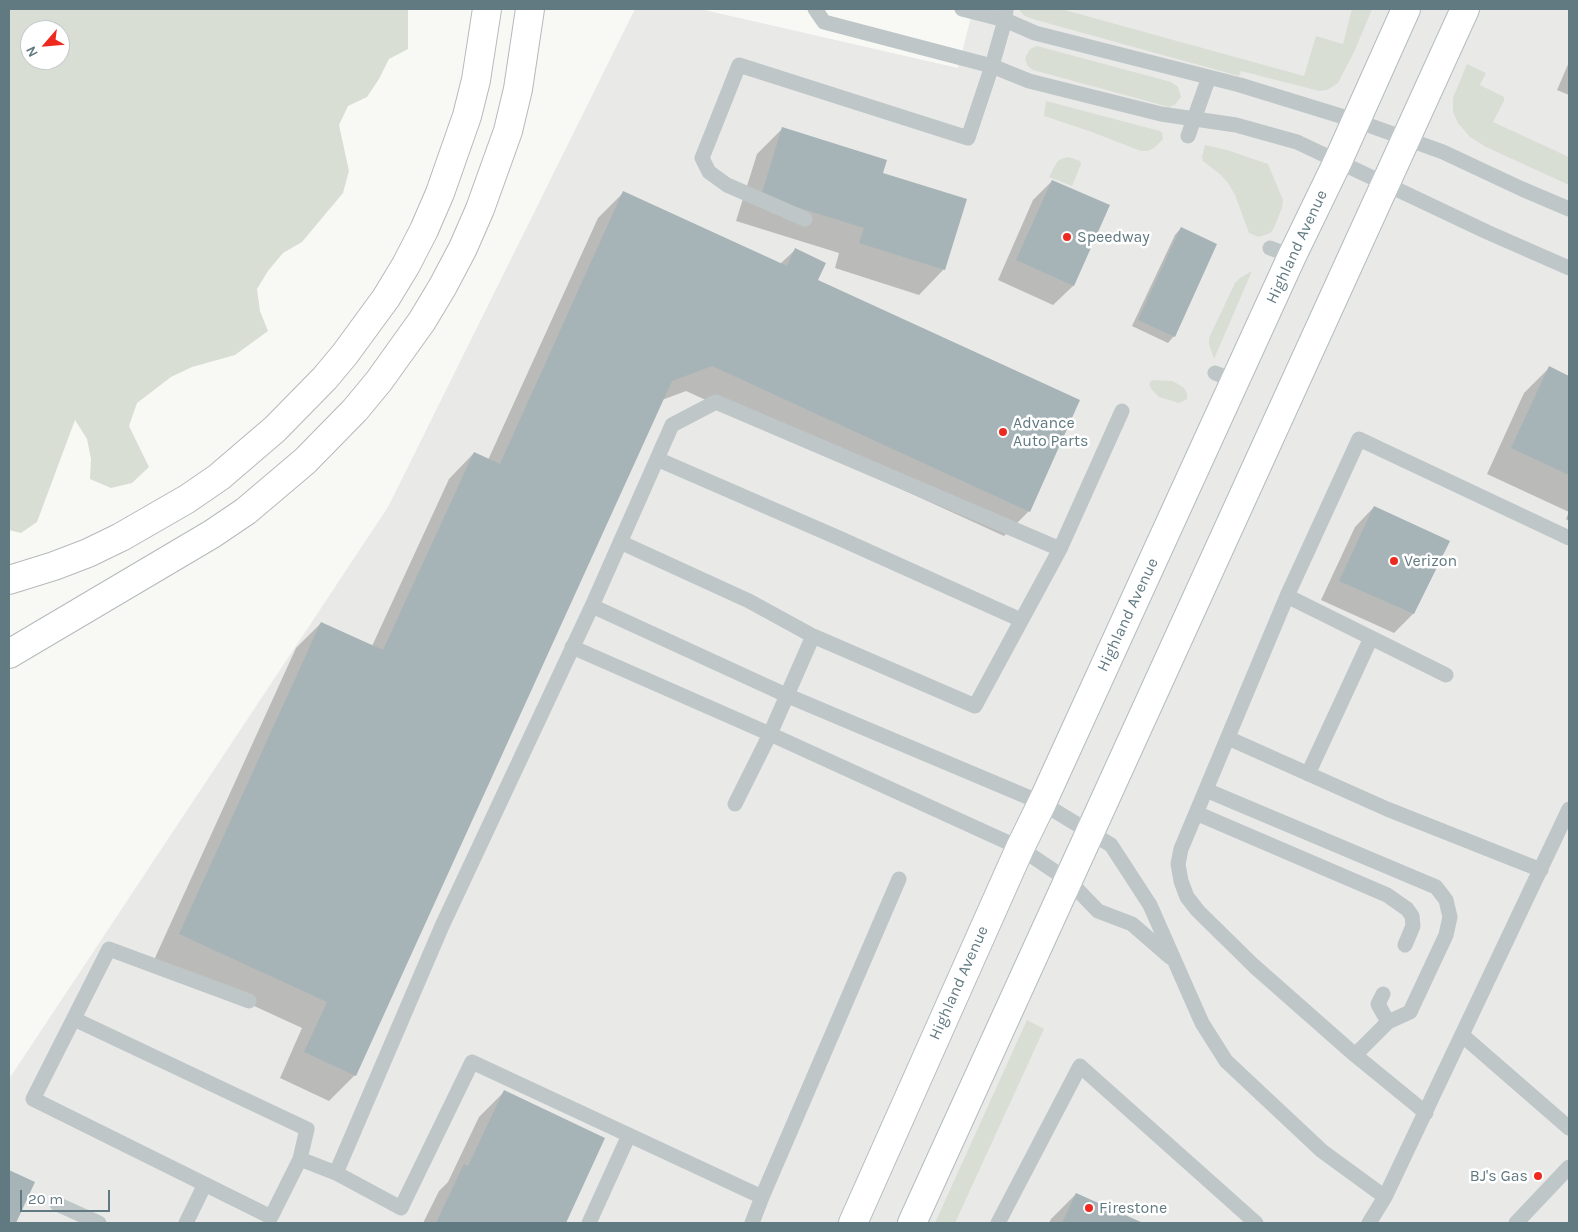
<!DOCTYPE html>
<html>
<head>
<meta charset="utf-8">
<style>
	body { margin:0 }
	#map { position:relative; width:1578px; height:1232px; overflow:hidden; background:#f8f8f5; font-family:Karla,sans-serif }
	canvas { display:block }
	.frame { position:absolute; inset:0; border:10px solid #617a82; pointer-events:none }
	.north { position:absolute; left:20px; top:20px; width:50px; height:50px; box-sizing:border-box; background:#fff; border:1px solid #c0cacd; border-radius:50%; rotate:243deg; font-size:14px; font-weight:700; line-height:20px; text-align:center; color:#617a82 }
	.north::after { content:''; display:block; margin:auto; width:18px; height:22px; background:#ed2920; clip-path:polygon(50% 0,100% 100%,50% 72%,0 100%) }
	.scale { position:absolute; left:20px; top:1190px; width:90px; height:22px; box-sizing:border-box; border:2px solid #617a82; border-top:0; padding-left:6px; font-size:15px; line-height:18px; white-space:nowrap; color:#617a82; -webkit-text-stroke:4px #fff; paint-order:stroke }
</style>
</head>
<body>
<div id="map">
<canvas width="1578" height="1232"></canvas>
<div class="frame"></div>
<div class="north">N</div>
<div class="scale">20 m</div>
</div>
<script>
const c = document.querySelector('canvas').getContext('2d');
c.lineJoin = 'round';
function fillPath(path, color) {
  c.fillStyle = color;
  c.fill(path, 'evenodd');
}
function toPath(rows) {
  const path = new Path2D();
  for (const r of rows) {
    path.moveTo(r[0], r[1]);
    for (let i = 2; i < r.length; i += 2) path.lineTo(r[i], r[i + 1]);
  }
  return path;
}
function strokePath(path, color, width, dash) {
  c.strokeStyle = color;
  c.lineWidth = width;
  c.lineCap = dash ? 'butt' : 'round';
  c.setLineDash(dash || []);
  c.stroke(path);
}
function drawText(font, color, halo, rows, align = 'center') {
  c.font = font + ' Karla,sans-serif';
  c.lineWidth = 5;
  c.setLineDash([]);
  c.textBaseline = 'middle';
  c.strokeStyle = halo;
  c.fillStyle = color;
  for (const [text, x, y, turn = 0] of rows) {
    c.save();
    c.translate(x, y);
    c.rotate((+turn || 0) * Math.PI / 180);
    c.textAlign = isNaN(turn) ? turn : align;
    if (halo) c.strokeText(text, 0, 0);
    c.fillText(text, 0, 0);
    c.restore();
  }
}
fillPath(toPath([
	[635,9,700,9,958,68,973,9,1569,9,1569,1223,9,1223,9,1079,388,507]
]), '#e9e9e8');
fillPath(toPath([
	[9,9,408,9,408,49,389,59,379,79,367,97,348,106,339,125,349,171,343,193,302,242,283,253,268,271,257,289,260,311,268,331,235,355,192,367,171,377,137,403,129,426,149,467,132,483,111,488,90,479,91,459,87,439,75,420,37,522,21,533,9,530],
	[30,30,60,30,60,60,30,60],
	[1018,9,1061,9,1304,76,1316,36,1343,44,1352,9,1372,9,1355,50,1338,83,1327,90,1319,91,1241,71,1239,76,1036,20,1025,16],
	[1037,46,1171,82,1178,87,1181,97,1175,105,1169,107,1033,70,1027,65,1025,58,1030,49],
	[1467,64,1486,73,1480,85,1504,97,1504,101,1493,122,1569,157,1569,185,1486,147,1470,137,1458,123,1453,112,1453,98],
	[1046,101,1160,131,1162,133,1163,139,1154,148,1148,151,1141,151,1089,131,1044,116],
	[1205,145,1227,150,1268,164,1283,200,1282,208,1273,230,1270,233,1259,237,1249,233,1235,195,1228,183,1221,175,1203,161,1202,157],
	[1069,157,1080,161,1081,164,1072,186,1049,177,1057,162,1061,159],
	[1252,271,1214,359,1209,344,1209,338,1235,283,1240,278],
	[1155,380,1173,381,1184,388,1187,393,1187,399,1179,403,1159,397,1152,390,1149,384,1151,381],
	[1027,1020,1044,1029,955,1223,935,1223]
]), '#d9ded4');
fillPath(toPath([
	[1569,62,1569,95,1557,90],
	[782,129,881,173,944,269,919,295,835,268,839,253,736,221,757,154],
	[1052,181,1108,206,1073,286,1053,305,998,280,1033,200],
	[624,192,780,264,795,250,816,281,1029,511,1004,536,686,391,662,400,355,1075,329,1101,280,1078,302,1028,154,960,296,648,321,623,372,646,449,479,474,453,488,460,598,218],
	[1181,228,1174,336,1168,343,1132,326,1175,235],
	[1549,368,1569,377,1569,512,1487,474,1524,393],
	[1374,507,1448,541,1413,614,1394,633,1321,600,1355,527],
	[1569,512,1569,521,1566,519],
	[504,1092,604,1139,564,1223,423,1223,439,1191,448,1182,479,1117],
	[9,1171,33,1182,14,1223,9,1223],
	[1076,1194,1140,1223,1049,1223,1051,1219]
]), '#0003');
fillPath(toPath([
	[782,127,887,160,883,173,967,199,945,270,859,243,864,228,761,196],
	[1052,180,1110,205,1074,286,1016,260],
	[623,191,787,266,795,248,826,263,818,280,1080,400,1030,512,712,366,672,381,356,1076,304,1052,327,1002,179,934,321,622,383,650,474,452,500,464],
	[1181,227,1217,244,1175,337,1138,320],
	[1549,366,1569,376,1569,475,1511,448],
	[1374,506,1450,541,1414,614,1339,581],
	[504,1090,605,1138,566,1223,436,1223,464,1164,468,1166],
	[9,1170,35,1182,16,1223,9,1220],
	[1076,1193,1143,1223,1062,1223]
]), '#a7b4b7');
const secondary = toPath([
	[853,1223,1020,848,1042,803,1292,256,1338,161,1406,9],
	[912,1223,1465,9]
]);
const motorway = toPath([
	[9,580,54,566,88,553,121,537,187,499,219,477,275,429,325,378,345,354,386,298,406,265,424,230,440,193,467,116,476,80,487,9],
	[9,654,212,534,246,511,305,461,355,410,379,381,422,321,443,286,463,248,480,209,508,131,518,89,530,9]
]);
strokePath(secondary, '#b3bcbf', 30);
strokePath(motorway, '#b4babc', 30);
strokePath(toPath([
	[815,9,824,22,992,66,1029,81,1161,114,1236,125,1297,142,1487,232,1569,268],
	[962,9,1005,20,1035,33,1240,85,1357,121,1443,152,1522,189,1569,209],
	[1188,136,1209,77],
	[805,219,727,185,709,172,702,158,739,65,968,138,992,66,1005,20,1006,9],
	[1270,248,1292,256],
	[1215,373,1236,381],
	[657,459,841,539,1021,620],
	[620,542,749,601,813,636],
	[1060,549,1122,411],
	[1287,596,1446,675],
	[592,606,786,695,1042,803,1111,845,1150,905,1202,1023,1226,1061,1322,1151,1385,1197,1369,1223],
	[572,647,770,734,1020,848,1069,881,1098,911,1132,924,1170,957],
	[1228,738,1387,809,1541,870],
	[1308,774,1371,638],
	[1206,790,1436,887,1446,900,1450,917,1446,935,1410,1012,1388,1022,1355,1055],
	[735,804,770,734,813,636,975,706,1060,549,716,402,672,425,592,606,442,926,336,1173,401,1208,472,1062,762,1197,752,1223],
	[1196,813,1387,895,1407,909,1412,916,1413,926,1405,945],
	[1383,994,1378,1004,1388,1022],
	[249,1001,109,949,33,1099,271,1217,300,1159,336,1173],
	[74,1019,307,1129,300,1159],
	[1462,1035,1569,1128],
	[1426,1113,1355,1055,1254,966,1198,911,1187,897,1181,881,1178,864,1181,849,1287,596,1359,439,1569,538],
	[762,1197,899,879],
	[1385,1197,1569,809],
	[57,1204,99,1223],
	[186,1223,205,1184],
	[589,1223,629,1135],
	[998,1223,1080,1066,1256,1223],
	[1516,1223,1569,1167]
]), '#bec6c8', 15);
strokePath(secondary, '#fff', 28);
strokePath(motorway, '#fff', 28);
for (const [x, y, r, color] of [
	[1067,237,5,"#ed2920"],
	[1003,432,5,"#ed2920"],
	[1394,561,5,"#ed2920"],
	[1538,1176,5,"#ed2920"],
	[1089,1208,5,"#ed2920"]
]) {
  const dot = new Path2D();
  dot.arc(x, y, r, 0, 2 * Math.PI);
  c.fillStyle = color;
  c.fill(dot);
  strokePath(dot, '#fff', 2);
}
drawText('16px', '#617a82', '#fff', [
	["Speedway",1077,237],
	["Advance",1013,423],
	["Auto Parts",1013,441],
	["Verizon",1404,561],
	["BJ's Gas",1528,1176,"right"],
	["Firestone",1099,1208]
], 'left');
drawText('16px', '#617a82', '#fff', [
	["Highland Avenue",1297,247,-65],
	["Highland Avenue",1128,615,-65],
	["Highland Avenue",959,983,-66]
]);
</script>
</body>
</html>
